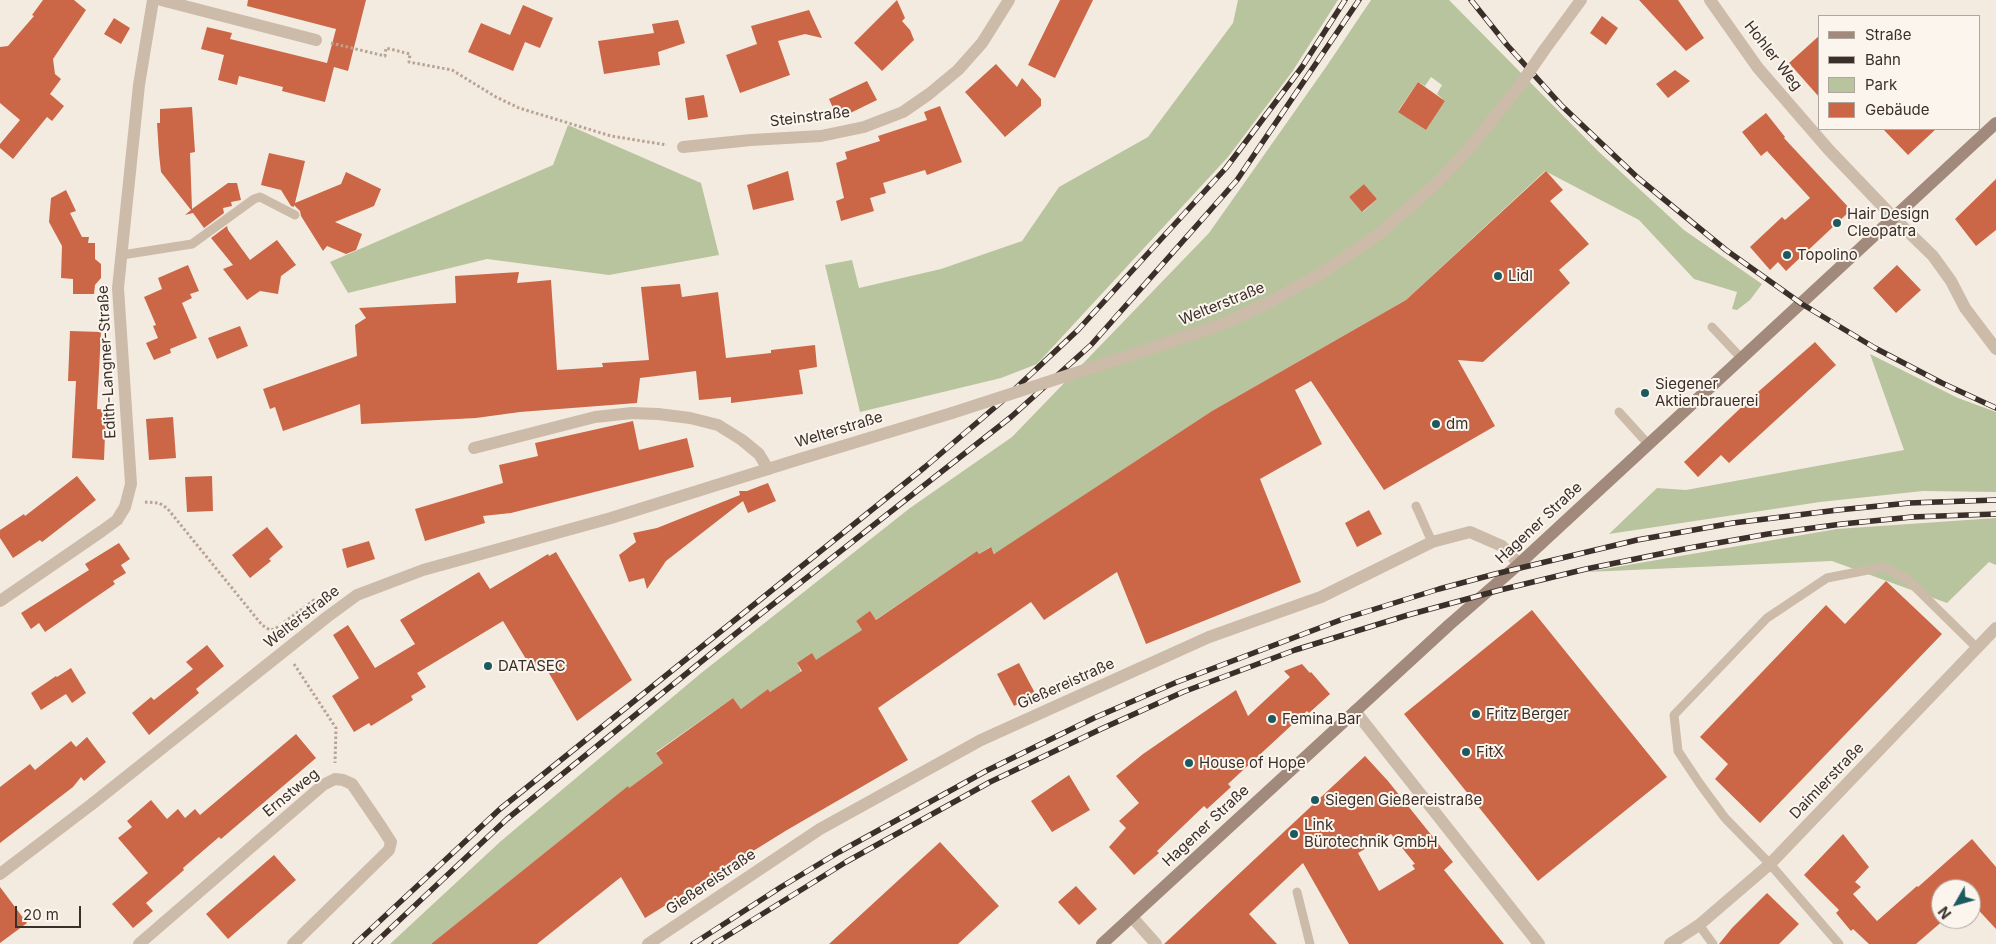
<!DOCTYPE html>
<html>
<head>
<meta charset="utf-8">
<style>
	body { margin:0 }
	#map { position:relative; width:1996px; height:944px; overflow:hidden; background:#f4ebe0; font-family:Inter,sans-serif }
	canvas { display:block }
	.legend { position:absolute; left:1818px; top:15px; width:162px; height:115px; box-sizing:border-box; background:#fbf5ed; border:1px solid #aea69f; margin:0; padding:6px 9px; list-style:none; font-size:15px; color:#3b2f2a }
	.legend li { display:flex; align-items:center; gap:10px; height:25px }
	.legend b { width:25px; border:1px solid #aea69f }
	.north { position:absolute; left:1931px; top:879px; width:50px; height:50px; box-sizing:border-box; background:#fbf5ed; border:1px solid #aea69f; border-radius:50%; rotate:232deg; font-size:14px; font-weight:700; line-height:20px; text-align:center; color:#3b2f2a }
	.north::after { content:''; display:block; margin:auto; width:18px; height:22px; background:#1d5a5f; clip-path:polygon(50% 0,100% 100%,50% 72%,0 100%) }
	.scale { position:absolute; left:15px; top:906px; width:66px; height:22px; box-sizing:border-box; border:2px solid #3b2f2a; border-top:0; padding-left:6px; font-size:15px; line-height:18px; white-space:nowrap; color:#3b2f2a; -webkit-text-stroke:4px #fbf5ed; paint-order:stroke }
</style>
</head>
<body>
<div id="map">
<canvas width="1996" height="944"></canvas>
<ul class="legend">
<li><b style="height:6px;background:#a1897b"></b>Straße</li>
<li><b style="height:6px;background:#3b2f2a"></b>Bahn</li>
<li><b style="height:14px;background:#b8c49e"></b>Park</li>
<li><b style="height:14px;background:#cb6747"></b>Gebäude</li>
</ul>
<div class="north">N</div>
<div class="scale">20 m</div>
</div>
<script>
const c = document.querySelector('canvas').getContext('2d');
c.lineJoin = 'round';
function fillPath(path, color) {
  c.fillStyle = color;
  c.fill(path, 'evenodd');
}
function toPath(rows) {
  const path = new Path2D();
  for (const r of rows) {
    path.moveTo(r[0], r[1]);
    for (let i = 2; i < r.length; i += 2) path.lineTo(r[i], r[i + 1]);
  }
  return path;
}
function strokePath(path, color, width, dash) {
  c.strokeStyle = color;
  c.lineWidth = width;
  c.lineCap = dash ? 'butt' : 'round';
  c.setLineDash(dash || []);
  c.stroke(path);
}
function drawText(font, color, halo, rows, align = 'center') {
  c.font = font + ' Inter,sans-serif';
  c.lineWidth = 4;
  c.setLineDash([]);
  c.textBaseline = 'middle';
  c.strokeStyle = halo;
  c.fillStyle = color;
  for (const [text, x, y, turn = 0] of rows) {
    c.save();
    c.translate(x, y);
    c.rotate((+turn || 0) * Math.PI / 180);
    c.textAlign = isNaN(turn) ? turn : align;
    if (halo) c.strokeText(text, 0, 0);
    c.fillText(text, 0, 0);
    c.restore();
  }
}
fillPath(toPath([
	[1238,0,1338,0,1292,72,1228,157,1037,364,1001,378,860,412,825,265,852,260,859,288,941,269,1022,241,1059,187,1148,137,1233,23],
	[1371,0,1449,0,1598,151,1684,230,1762,284,1750,300,1737,310,1732,309,1737,292,1694,279,1639,220,1545,171,1406,300,1212,411,995,554,990,547,979,554,977,551,877,619,876,620,870,612,856,621,862,630,861,631,818,661,797,663,801,672,771,693,768,689,741,709,733,698,656,752,663,763,629,788,627,787,431,944,390,944,501,841,700,674,910,508,1012,437,1209,233,1326,67],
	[1431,77,1442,85,1437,94,1445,101,1426,130,1398,111,1418,82,1425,86],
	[1364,184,1377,199,1363,212,1349,197],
	[568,125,701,183,719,255,609,275,487,259,348,293,330,262,553,165],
	[1870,354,1958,398,1996,412,1996,492,1923,491,1820,502,1609,534,1657,488,1686,490,1904,450],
	[1996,518,1996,565,1989,562,1947,603,1832,561,1587,572,1837,529]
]), '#b8c49e');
fillPath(toPath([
	[43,0,74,0,86,10,53,59,55,74,61,79,50,94,64,106,52,121,47,117,13,159,0,148,0,144,20,120,0,103,0,47,8,46,34,16,32,15],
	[248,0,366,0,348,71,334,67,325,102,282,91,283,87,239,76,237,85,218,80,224,55,201,49,207,27,232,33,230,39,327,63,336,29,247,6],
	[897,0,905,18,902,21,910,30,914,40,882,71,854,43],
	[1060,0,1093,0,1055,78,1028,65],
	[1639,0,1678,0,1704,38,1686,51],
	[523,5,553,18,540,48,525,42,513,71,468,52,481,23,510,35],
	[809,10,822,38,805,34,778,41,790,75,740,93,726,55,757,44,751,26],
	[1602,16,1618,28,1606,45,1590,33],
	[114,18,130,28,121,44,104,34],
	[678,20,685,43,658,52,660,65,604,74,598,41,654,33,652,24],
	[1820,35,1820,98,1789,63],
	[996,64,1017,87,1022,78,1041,99,1041,106,1005,137,965,92],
	[1675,70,1690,81,1668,98,1656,84],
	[867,81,877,100,838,119,829,99],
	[1418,82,1445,101,1426,130,1398,112],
	[704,95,708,117,688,120,685,98],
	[940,106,962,162,927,175,925,170,883,183,886,193,870,198,874,211,841,221,836,201,844,198,836,163,847,159,845,152,880,141,878,136,927,120,924,112],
	[192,107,195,152,190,153,192,209,228,183,237,183,241,200,231,202,232,206,223,208,224,213,204,228,193,213,185,215,191,210,161,172,159,154,157,123,160,123,160,109],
	[1766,113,1785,137,1784,138,1851,210,1786,271,1778,262,1770,270,1750,247,1782,217,1785,220,1810,198,1767,151,1761,156,1742,132],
	[1883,129,1936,129,1908,155],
	[269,153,305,161,295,203,341,184,346,172,381,189,374,206,335,222,362,234,356,250,346,254,327,246,323,251,301,216,300,211,294,205,294,207,291,206,281,190,261,185],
	[788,171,794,200,753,210,747,185],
	[1546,171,1563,190,1550,201,1589,244,1559,270,1570,283,1483,362,1458,360,1495,426,1384,490,1311,381,1295,390,1322,444,1260,479,1301,582,1146,644,1117,572,1044,620,1031,602,878,708,908,760,787,830,645,918,621,877,537,944,431,944,628,786,629,788,663,763,656,753,733,698,741,709,768,689,770,692,802,671,797,663,812,653,816,660,862,630,856,621,870,611,876,620,977,551,979,554,991,547,994,554,1212,411,1406,300],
	[1996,179,1996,230,1976,246,1955,219],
	[1364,184,1377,199,1362,212,1349,197],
	[66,190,76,211,70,213,82,237,89,237,88,243,95,243,95,259,101,264,101,278,95,285,94,294,73,294,73,279,61,278,62,246,49,222,51,198],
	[227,226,228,230,250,260,277,240,296,265,281,276,278,294,260,291,247,300,223,269,233,265,211,238],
	[188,265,199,291,190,294,192,298,182,303,197,338,170,349,171,353,154,360,146,343,158,338,153,326,156,325,144,297,162,289,158,278],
	[1897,265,1921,290,1896,313,1873,288],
	[519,272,517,283,551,280,557,370,603,367,602,363,649,360,641,287,680,284,682,297,718,292,726,358,771,353,771,350,815,345,817,367,799,370,803,394,731,403,731,397,699,400,696,371,640,378,637,403,520,412,476,418,361,424,360,404,283,431,275,407,270,409,263,389,357,356,355,325,366,318,359,308,456,303,455,276],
	[240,326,248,346,217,359,208,338],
	[70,331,101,332,97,409,106,410,104,460,72,458,76,381,68,381],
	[1815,342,1836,365,1729,463,1721,455,1698,477,1684,462,1750,399],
	[173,417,176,458,149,460,146,419],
	[633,421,639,450,687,438,694,467,511,513,483,516,485,523,425,541,415,509,503,483,499,465,538,456,535,443],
	[77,476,96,500,42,542,40,540,13,558,0,538,0,530,24,514,25,516],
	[212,476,213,511,187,512,185,477],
	[768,483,776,501,748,513,743,501,666,561,647,589,644,578,629,582,619,555,636,542,633,533,657,528,740,495,739,491,747,491],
	[1369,510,1382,534,1357,547,1345,523],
	[267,527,283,547,269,559,271,561,250,578,232,555],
	[369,541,375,559,347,568,342,549],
	[119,543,130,559,121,565,126,573,113,581,115,584,45,632,39,623,31,629,21,613,89,570,85,564],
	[556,552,632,680,577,721,543,663,532,669,503,621,417,673,426,687,411,696,413,700,371,726,369,723,354,732,332,696,359,678,333,635,348,625,375,668,415,644,400,620,479,572,490,589,548,554,549,556],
	[1886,581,1942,634,1760,823,1715,779,1728,764,1700,737,1826,605,1845,624],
	[1532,610,1667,777,1538,881,1404,714],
	[207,645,224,666,196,689,199,693,149,735,132,713,151,697,154,700,193,669,186,662],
	[1019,663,1036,695,1014,706,997,674],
	[1302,664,1310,673,1311,672,1330,694,1309,713,1307,711,1228,784,1231,787,1207,809,1204,806,1157,851,1159,853,1134,875,1109,847,1126,828,1119,821,1139,803,1116,776,1143,754,1236,690,1248,716,1290,677,1284,671],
	[71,668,86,693,72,703,66,694,41,710,31,693,56,676,57,677],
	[296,734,316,758,221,839,219,837,183,868,184,870,146,903,153,911,133,928,112,904,148,873,118,838,132,827,127,821,151,800,167,819,178,809,185,818,195,809,200,815],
	[87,737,106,762,84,781,81,777,73,787,0,843,0,787,30,764,35,770,71,741,76,747],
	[1365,756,1388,781,1453,862,1444,870,1504,944,1349,944,1303,863,1249,914,1277,944,1164,944],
	[1391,834,1415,864,1412,865,1415,869,1379,891,1358,853],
	[1069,775,1090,810,1052,832,1031,801],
	[1843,834,1869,867,1855,882,1861,887,1853,894,1877,921,1917,886,1918,887,1972,839,1996,867,1996,929,1971,902,1971,889,1941,889,1941,919,1945,919,1916,944,1869,944,1853,929,1851,931,1836,913,1839,910,1804,875],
	[940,842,999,906,958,944,829,944],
	[274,855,296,880,228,939,206,914],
	[1076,886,1097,909,1079,925,1058,902],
	[0,887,27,923,0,943],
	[1767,893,1799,924,1779,944,1719,944,1732,928]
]), '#cb6747');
strokePath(toPath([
	[331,43,385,56,386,48,410,54,409,62,452,70,496,97,519,108,611,136,667,145],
	[145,502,159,503,167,508,262,625,270,630,275,629,314,600,318,604],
	[294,664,336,728,335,763]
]), '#b9a494', 3, [2.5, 2.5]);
strokePath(toPath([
	[122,255,192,244,254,199,260,197,295,215],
	[1712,327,1742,359],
	[1619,412,1649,445],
	[1416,506,1432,542],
	[1297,892,1310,944],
	[1699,925,1713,944],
	[1839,944,1770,864,1725,818,1700,784,1678,751,1674,715,1767,618,1827,578,1883,567,1907,579,1977,648]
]), '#cdbbaa', 9);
strokePath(toPath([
	[161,0,316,40],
	[683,147,751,140,821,136,864,127,903,112,929,94,958,70,982,43,1009,0],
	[1894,218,1933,256,1951,281,1965,308,1996,349],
	[474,448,595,417,632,413,658,414,690,418,718,425,742,440,759,454,768,469],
	[0,601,102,531,117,520,125,507,131,484,118,288,139,85,153,0],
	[1355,711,1539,944],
	[0,874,92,804],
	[1132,917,1156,944],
	[139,944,323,785,335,779,343,780,352,784,382,828,391,842,389,850,293,944],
	[648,944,820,829,981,740,1209,637,1321,597,1432,542,1470,532,1502,546,1519,564],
	[1670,944,1699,925,1770,864,1996,628]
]), '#cdbbaa', 12);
strokePath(toPath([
	[1710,0,1758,68,1829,150,1894,218],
	[1545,49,1581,0],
	[1140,352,1223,324,1270,302,1322,273,1379,234,1437,183,1468,150,1518,88],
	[92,804,327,617,357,595,423,570,611,518,800,459,952,413]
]), '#cdbbaa', 12);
strokePath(toPath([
	[1102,944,1449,625,1519,564,1996,123]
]), '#a1897b', 12);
const rail = toPath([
	[1471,0,1507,45,1562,106,1638,178,1726,250,1802,304,1875,348,1942,383,1996,408],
	[355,944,500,809,925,467,1000,403,1078,330,1226,168,1302,67,1345,0],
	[374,944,507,819,739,631,1011,417,1091,345,1237,180,1359,0],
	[693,944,781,887,839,852,986,771,1094,718,1177,682,1343,619,1439,589,1495,574,1637,540,1733,523,1838,510,1909,503,1996,500],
	[714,944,846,862,990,782,1101,729,1183,692,1295,650,1408,615,1500,590,1586,569,1689,548,1768,534,1842,524,1912,517,1996,514]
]);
strokePath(rail, '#3b2f2a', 5.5);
strokePath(rail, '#fbf5ed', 4, [11]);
strokePath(toPath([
	[1518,88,1545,49],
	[952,413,1140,352]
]), '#cdbbaa', 12);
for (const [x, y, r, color] of [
	[1837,223,5,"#1d5a5f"],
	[1787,255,5,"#1d5a5f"],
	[1498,276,5,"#1d5a5f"],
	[1645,393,5,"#1d5a5f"],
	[1436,424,5,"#1d5a5f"],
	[488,666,5,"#1d5a5f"],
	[1476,714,5,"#1d5a5f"],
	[1272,719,5,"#1d5a5f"],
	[1466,752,5,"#1d5a5f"],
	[1189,763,5,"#1d5a5f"],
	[1315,800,5,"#1d5a5f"],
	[1294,834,5,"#1d5a5f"]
]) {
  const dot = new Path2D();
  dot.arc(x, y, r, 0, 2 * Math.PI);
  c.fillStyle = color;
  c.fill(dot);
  strokePath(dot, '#fbf5ed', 2);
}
drawText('15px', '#3b2f2a', '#fbf5ed', [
	["Hohler Weg",1773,56,52],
	["Steinstraße",810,117,-7],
	["Welterstraße",1222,304,-22],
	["Edith-Langner-Straße",107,362,-93],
	["Welterstraße",839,430,-17],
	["Hagener Straße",1539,523,-43],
	["Welterstraße",302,617,-38],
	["Gießereistraße",1066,684,-24],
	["Daimlerstraße",1827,781,-46],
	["Ernstweg",291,793,-39],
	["Hagener Straße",1206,826,-43],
	["Gießereistraße",711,882,-34]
]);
drawText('15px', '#3b2f2a', '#fbf5ed', [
	["Hair Design",1847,214],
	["Cleopatra",1847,231],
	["Topolino",1797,255],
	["Lidl",1508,276],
	["Siegener",1655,384],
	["Aktienbrauerei",1655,401],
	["dm",1446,424],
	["DATASEC",498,666],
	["Fritz Berger",1486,714],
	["Femina Bar",1282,719],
	["FitX",1476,752],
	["House of Hope",1199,763],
	["Siegen Gießereistraße",1325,800],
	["Link",1304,825],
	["Bürotechnik GmbH",1304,842]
], 'left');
</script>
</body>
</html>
